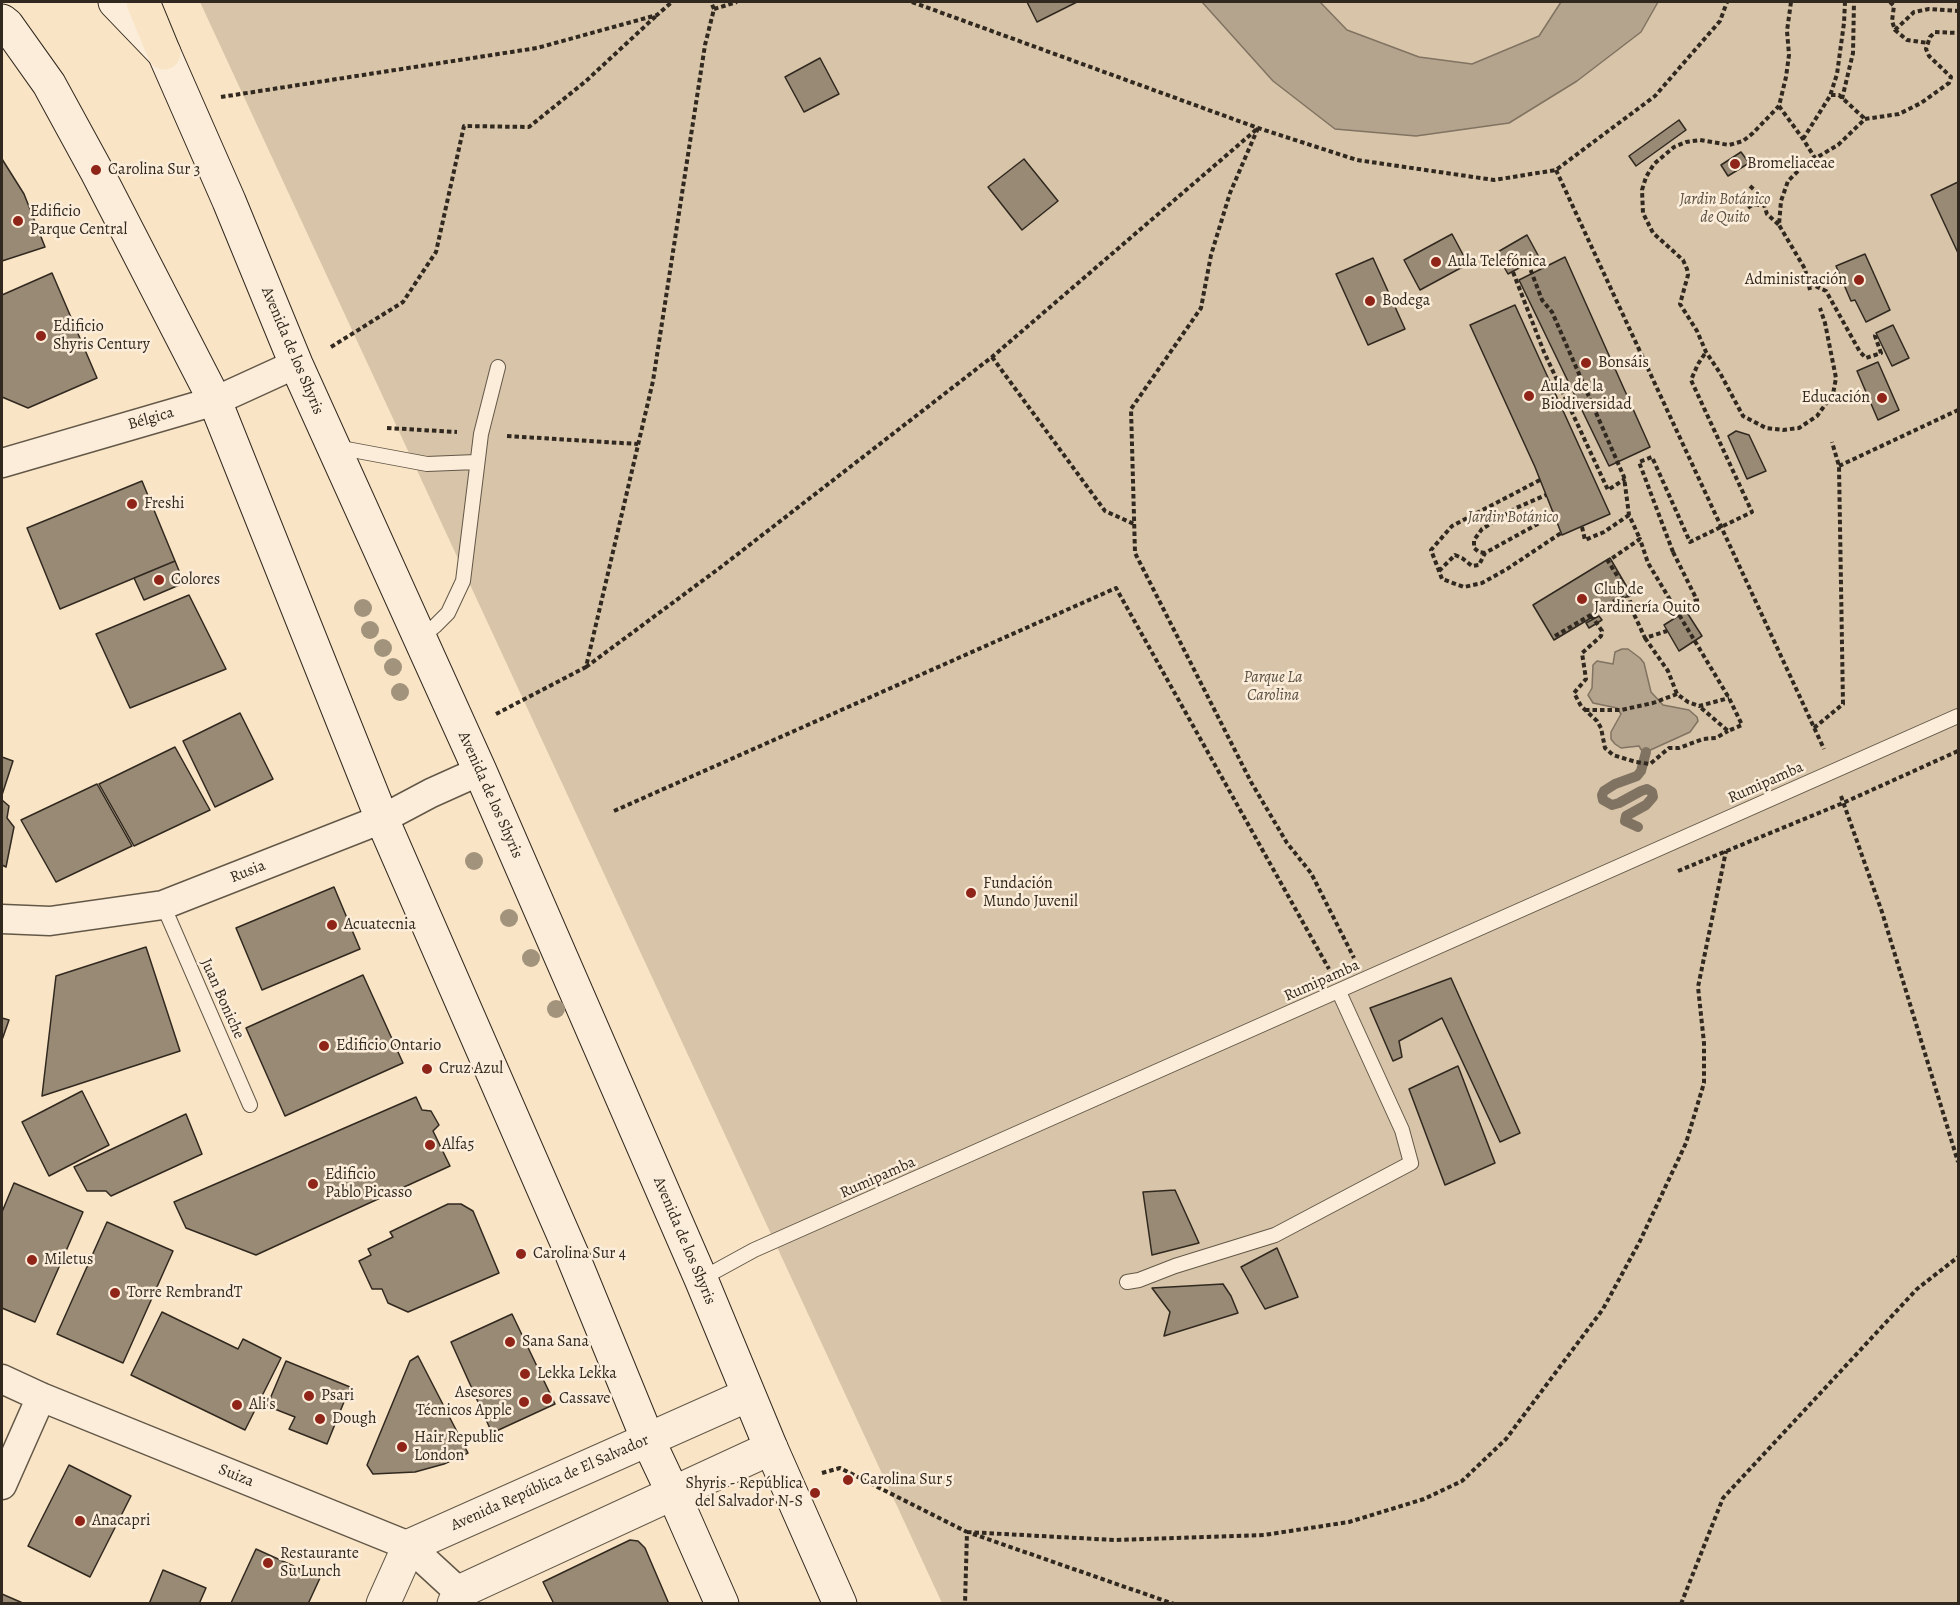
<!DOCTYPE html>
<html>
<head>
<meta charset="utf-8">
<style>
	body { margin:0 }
	#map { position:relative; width:1960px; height:1605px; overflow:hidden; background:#f9e4c5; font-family:Alegreya,serif }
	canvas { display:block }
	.frame { position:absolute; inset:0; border:3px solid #31291f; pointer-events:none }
</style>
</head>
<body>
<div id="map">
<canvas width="1960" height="1605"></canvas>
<div class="frame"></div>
</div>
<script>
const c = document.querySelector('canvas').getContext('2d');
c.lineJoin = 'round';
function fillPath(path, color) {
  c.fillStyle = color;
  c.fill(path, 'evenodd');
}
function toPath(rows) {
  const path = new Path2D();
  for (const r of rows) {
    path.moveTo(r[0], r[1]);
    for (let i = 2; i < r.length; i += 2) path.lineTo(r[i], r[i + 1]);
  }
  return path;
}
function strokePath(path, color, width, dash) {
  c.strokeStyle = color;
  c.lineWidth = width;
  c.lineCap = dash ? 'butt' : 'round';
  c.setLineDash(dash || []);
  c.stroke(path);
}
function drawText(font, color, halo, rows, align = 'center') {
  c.font = font + ' Alegreya,serif';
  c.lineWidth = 5;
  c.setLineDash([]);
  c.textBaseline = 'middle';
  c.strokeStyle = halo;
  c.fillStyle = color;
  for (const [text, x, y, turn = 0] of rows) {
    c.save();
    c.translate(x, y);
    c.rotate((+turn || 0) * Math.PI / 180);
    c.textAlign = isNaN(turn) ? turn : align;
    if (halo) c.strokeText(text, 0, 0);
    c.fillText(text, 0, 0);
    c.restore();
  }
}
fillPath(toPath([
	[200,2,1958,2,1958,1603,942,1603]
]), '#d7c4a9');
const water = toPath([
	[1202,2,1320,2,1347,30,1419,57,1472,64,1539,36,1561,2,1658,2,1641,32,1577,81,1509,123,1416,136,1335,129,1273,81,1202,2],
	[1622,649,1628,649,1640,658,1644,663,1651,692,1663,705,1689,710,1697,717,1698,721,1690,732,1646,752,1642,751,1639,746,1621,748,1615,744,1611,739,1611,732,1621,714,1617,708,1593,703,1588,695,1592,688,1593,665,1597,661,1613,664,1615,652,1622,649]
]);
fillPath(water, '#b5a48d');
strokePath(water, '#807361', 1.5);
strokePath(toPath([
	[1638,827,1625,821,1626,816,1646,805,1653,797,1652,792,1647,789,1641,791,1619,803,1612,805,1603,800,1602,795,1604,791,1615,784,1637,776,1641,771,1646,752]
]), '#807361', 10);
const building = toPath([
	[1027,2,1077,2,1037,22,1027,2],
	[820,58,839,94,804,112,785,77,820,58],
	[1679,120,1686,130,1636,166,1629,156,1679,120],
	[1741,152,1749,163,1728,176,1721,165,1741,152],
	[2,159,24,194,45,247,2,261,2,159],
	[1024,159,1058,201,1022,230,988,187,1024,159],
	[1958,182,1958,253,1931,195,1958,182],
	[1452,234,1468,264,1420,290,1404,260,1452,234],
	[1527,235,1539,257,1508,274,1496,253,1527,235],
	[1865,254,1890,310,1866,322,1855,300,1851,301,1836,266,1865,254],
	[1565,257,1650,447,1609,466,1519,280,1565,257],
	[1373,258,1405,329,1368,345,1336,274,1373,258],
	[52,273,97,378,28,408,2,397,2,295,52,273],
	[1515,305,1610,514,1562,535,1535,467,1470,325,1515,305],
	[1893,325,1909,358,1892,366,1876,333,1893,325],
	[1878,362,1899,410,1878,420,1857,371,1878,362],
	[1736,431,1749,435,1766,471,1747,479,1728,436,1736,431],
	[142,481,175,561,60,609,27,528,142,481],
	[1610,558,1631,594,1554,640,1533,605,1610,558],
	[175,561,184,583,144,600,134,578,175,561],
	[189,595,226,669,130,708,96,634,189,595],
	[1686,611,1702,636,1679,651,1664,625,1686,611],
	[1599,616,1602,620,1589,628,1586,623,1599,616],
	[240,713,273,779,215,807,183,741,240,713],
	[175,747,210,810,134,846,99,784,175,747],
	[2,757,13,761,2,795,2,757],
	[97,784,132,846,56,882,21,820,97,784],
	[2,800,9,806,7,818,14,827,6,867,2,865,2,800],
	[334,887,360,949,262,990,236,928,334,887],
	[146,947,180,1051,42,1096,56,976,146,947],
	[363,975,403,1063,285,1116,246,1028,363,975],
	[1451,978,1520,1133,1500,1142,1442,1018,1399,1041,1402,1057,1393,1061,1370,1008,1451,978],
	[2,1018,9,1020,2,1040,2,1018],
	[1458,1066,1495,1163,1445,1185,1409,1089,1458,1066],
	[82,1091,109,1145,49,1176,22,1122,82,1091],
	[416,1097,422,1110,431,1111,439,1125,433,1131,450,1166,256,1255,186,1228,174,1202,416,1097],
	[186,1114,202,1154,111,1196,106,1191,87,1191,74,1167,186,1114],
	[14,1183,83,1212,35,1322,2,1308,2,1212,14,1183],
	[1175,1190,1199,1243,1152,1255,1143,1192,1175,1190],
	[448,1204,461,1204,473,1211,499,1273,408,1312,388,1303,382,1289,372,1289,359,1261,371,1255,368,1249,393,1237,390,1232,448,1204],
	[107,1222,173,1251,123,1363,57,1334,107,1222],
	[1277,1248,1298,1297,1265,1309,1241,1267,1277,1248],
	[1223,1284,1231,1296,1238,1313,1164,1336,1170,1312,1152,1288,1223,1284],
	[162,1312,238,1349,243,1339,281,1358,245,1430,131,1375,162,1312],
	[512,1314,555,1404,492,1433,451,1342,512,1314],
	[418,1356,468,1453,444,1464,415,1472,373,1474,367,1465,410,1361,418,1356],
	[286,1361,350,1387,327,1444,289,1429,295,1417,267,1406,286,1361],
	[69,1465,131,1496,90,1577,28,1546,69,1465],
	[630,1540,638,1541,645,1548,669,1604,554,1604,543,1582,630,1540],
	[256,1549,320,1578,308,1604,231,1603,256,1549],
	[163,1570,206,1588,199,1604,149,1604,163,1570],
	[2,1594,25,1604,2,1604,2,1594]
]);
fillPath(building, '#998a75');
strokePath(building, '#31291f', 1.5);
const service = toPath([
	[336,447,427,464,476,462],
	[420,638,435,626,448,613,463,581,481,434,498,367],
	[163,905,250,1105],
	[701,1279,754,1250,1958,716],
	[1127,1282,1139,1280,1175,1266,1275,1235,1411,1163,1402,1130,1339,992]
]);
const minor = toPath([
	[2,463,215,401,296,364],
	[2,919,50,921,163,905,382,819,431,793,480,771],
	[2,1379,41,1397,409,1546,459,1592],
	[2,1485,41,1397]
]);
const tertiary = toPath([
	[383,1604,409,1546,748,1395],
	[454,1604,459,1592,771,1448]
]);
const secondary = toPath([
	[115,2,164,53,229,201,296,364,480,771,701,1279,771,1448,840,1604],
	[2,21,7,25,49,84,96,170,215,401,382,819,571,1252,648,1440,673,1493,722,1604]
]);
const primary = toPath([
	[143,2,164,53]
]);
strokePath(service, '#635848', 16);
strokePath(minor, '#635848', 31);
strokePath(tertiary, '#635848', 35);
strokePath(secondary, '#31291f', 35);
strokePath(primary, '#31291f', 35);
strokePath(toPath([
	[912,2,1258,128,1357,160,1494,180,1556,170,1655,96,1720,21,1727,2],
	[1791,2,1787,31,1789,55,1786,77,1779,106,1753,133,1743,141,1729,145,1700,140,1686,142,1674,147,1654,164,1646,177,1642,190,1643,213,1653,233,1683,260,1687,269,1688,275,1680,304,1697,331,1706,352,1720,373,1743,416,1766,428,1783,430,1799,428,1817,416,1833,394,1836,378,1825,323,1820,308],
	[1890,2,1894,6,1892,21,1895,30,1907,40,1928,43],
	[714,9,737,2],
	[1895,30,1914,12,1929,9,1958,11],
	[1831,95,1839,95,1865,119],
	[221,97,537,48,657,15,672,2],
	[1842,99,1853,53,1854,2],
	[1779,106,1803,139,1815,158],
	[1258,128,1230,193,1211,255,1201,308,1131,409,1135,553,1251,782,1287,843,1311,873,1354,958],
	[1803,139,1830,96,1837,74,1844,23,1845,2],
	[1556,170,1824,749],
	[1750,186,1761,196,1767,214,1779,225],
	[1748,208,1752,205,1764,205],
	[1528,263,1542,300,1552,312,1624,477,1629,515,1640,539],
	[1513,272,1544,352,1608,490,1625,479],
	[1809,283,1826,291,1860,352,1866,358,1881,353,1875,336,1876,333],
	[1810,290,1805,269,1779,225,1781,201,1788,181,1804,165,1838,145,1865,119,1899,114,1921,103,1949,83,1951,77,1929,56,1926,49,1930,37,1935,32,1958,33],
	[331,347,403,302,436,252,464,126,529,127,586,81,657,15],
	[992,357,1105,511,1134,524],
	[1698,364,1706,352],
	[387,428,457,432],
	[507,436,638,444],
	[1839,466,1958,410],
	[1540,480,1452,526,1431,550,1439,571,1442,579,1464,587,1482,583,1507,569,1561,533],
	[1582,527,1585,540,1604,532,1629,515],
	[1673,552,1697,600,1674,610],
	[1485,553,1479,552,1474,548,1474,540,1482,529,1516,508,1546,495],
	[1439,571,1455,555,1462,558,1472,566,1479,565,1485,553,1554,515],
	[1628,593,1633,612,1645,638,1667,631],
	[1591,615,1602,631,1601,636,1582,653,1586,679,1574,693,1581,706,1597,721,1601,728,1605,748,1613,755,1636,762,1650,764,1669,748,1679,748,1703,739,1716,738,1728,731],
	[1555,636,1628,593,1608,561,1640,539,1648,563,1729,698,1742,725,1728,731,1699,706],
	[1645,638,1668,671,1677,694,1688,702,1699,706,1729,698],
	[586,667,721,567,992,357,1257,129],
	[1585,710,1621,710,1653,703,1677,694],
	[496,714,586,667,653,381,705,45,714,9,711,2],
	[1814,728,1843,704,1839,466,1832,442],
	[1841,796,1882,912,1958,1162],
	[614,811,1116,588,1329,969],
	[1678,871,1843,803,1958,751],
	[822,1473,840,1468,967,1532,965,1604],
	[967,1532,1114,1540,1264,1535,1349,1522,1424,1499,1462,1481,1506,1439,1603,1309,1640,1241,1686,1143,1704,1083,1704,1043,1698,987,1726,851],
	[973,1534,1174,1604],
	[1681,1604,1723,1498,1917,1289,1958,1257]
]), '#31291f', 4, [4.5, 3]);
strokePath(service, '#fbedd9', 14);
strokePath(minor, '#fbedd9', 28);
strokePath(tertiary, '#fbedd9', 33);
strokePath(secondary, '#fbedd9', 33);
strokePath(primary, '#f9e4c5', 33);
strokePath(toPath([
	[1673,552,1639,462,1652,457,1690,542,1752,512,1691,380,1698,364]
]), '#31291f', 4, [4.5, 3]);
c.fillStyle = '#a2937d';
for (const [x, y] of [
	[363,608],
	[370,630],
	[383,648],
	[393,667],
	[400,692],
	[474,861],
	[509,918],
	[531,958],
	[556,1009]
]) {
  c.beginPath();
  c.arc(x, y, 9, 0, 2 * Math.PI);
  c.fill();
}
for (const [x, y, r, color] of [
	[1735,164,6,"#8f2418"],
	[96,170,6,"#8f2418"],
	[18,221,6,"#8f2418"],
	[1436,262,6,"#8f2418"],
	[1859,280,6,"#8f2418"],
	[1370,301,6,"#8f2418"],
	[41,336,6,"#8f2418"],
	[1586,363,6,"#8f2418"],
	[1529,396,6,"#8f2418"],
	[1882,398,6,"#8f2418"],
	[132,504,6,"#8f2418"],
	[159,580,6,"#8f2418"],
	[1582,599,6,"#8f2418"],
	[971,893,6,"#8f2418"],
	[332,925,6,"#8f2418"],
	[324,1046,6,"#8f2418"],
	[427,1069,6,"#8f2418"],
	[430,1145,6,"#8f2418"],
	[313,1184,6,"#8f2418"],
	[521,1254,6,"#8f2418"],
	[32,1260,6,"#8f2418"],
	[115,1293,6,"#8f2418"],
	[510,1342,6,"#8f2418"],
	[525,1374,6,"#8f2418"],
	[309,1396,6,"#8f2418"],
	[547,1399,6,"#8f2418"],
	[524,1402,6,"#8f2418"],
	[237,1405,6,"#8f2418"],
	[320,1419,6,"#8f2418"],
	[402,1447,6,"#8f2418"],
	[848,1480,6,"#8f2418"],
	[815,1493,6,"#8f2418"],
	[80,1521,6,"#8f2418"],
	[268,1563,6,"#8f2418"]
]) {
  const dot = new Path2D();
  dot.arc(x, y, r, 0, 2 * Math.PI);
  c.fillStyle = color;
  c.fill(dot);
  strokePath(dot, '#fbedd9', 2);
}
drawText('16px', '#31291f', '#fbedd9', [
	["Bromeliaceae",1747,164],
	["Carolina Sur 3",108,170],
	["Edificio",30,212],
	["Parque Central",30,230],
	["Aula Telefónica",1448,262],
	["Administración",1847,280,"right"],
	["Bodega",1382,301],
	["Edificio",53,327],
	["Shyris Century",53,345],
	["Bonsáis",1598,363],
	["Aula de la",1541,387],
	["Biodiversidad",1541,405],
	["Educación",1870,398,"right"],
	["Freshi",144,504],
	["Colores",171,580],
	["Club de",1594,590],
	["Jardinería Quito",1594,608],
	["Fundación",983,884],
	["Mundo Juvenil",983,902],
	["Acuatecnia",344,925],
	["Edificio Ontario",336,1046],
	["Cruz Azul",439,1069],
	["Alfa5",442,1145],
	["Edificio",325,1175],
	["Pablo Picasso",325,1193],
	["Carolina Sur 4",533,1254],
	["Miletus",44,1260],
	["Torre RembrandT",127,1293],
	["Sana Sana",522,1342],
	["Lekka Lekka",537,1374],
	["Asesores",512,1393,"right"],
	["Técnicos Apple",512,1411,"right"],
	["Psari",321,1396],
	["Cassave",559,1399],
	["Ali's",249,1405],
	["Dough",332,1419],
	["Hair Republic",414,1438],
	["London",414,1456],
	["Carolina Sur 5",860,1480],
	["Shyris - República",803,1484,"right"],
	["del Salvador N-S",803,1502,"right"],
	["Anacapri",92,1521],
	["Restaurante",280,1554],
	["Su Lunch",280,1572]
], 'left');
drawText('italic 16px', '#5a5042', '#fbedd9', [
	["Jardin Botánico",1725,200],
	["de Quito",1725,218],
	["Jardin Botánico",1513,518],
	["Parque La",1273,678],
	["Carolina",1273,696]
]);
drawText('16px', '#31291f', '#fbedd9', [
	["Avenida de los Shyris",292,351,67],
	["Bélgica",151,419,-16],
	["Rumipamba",1766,783,-24],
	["Avenida de los Shyris",490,795,66],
	["Rusia",248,872,-22],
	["Rumipamba",1322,981,-24],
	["Juan Boniche",222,999,66],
	["Rumipamba",878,1178,-24],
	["Avenida de los Shyris",684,1241,67],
	["Suiza",236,1476,22],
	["Avenida República de El Salvador",550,1483,-24]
]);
</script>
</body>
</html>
